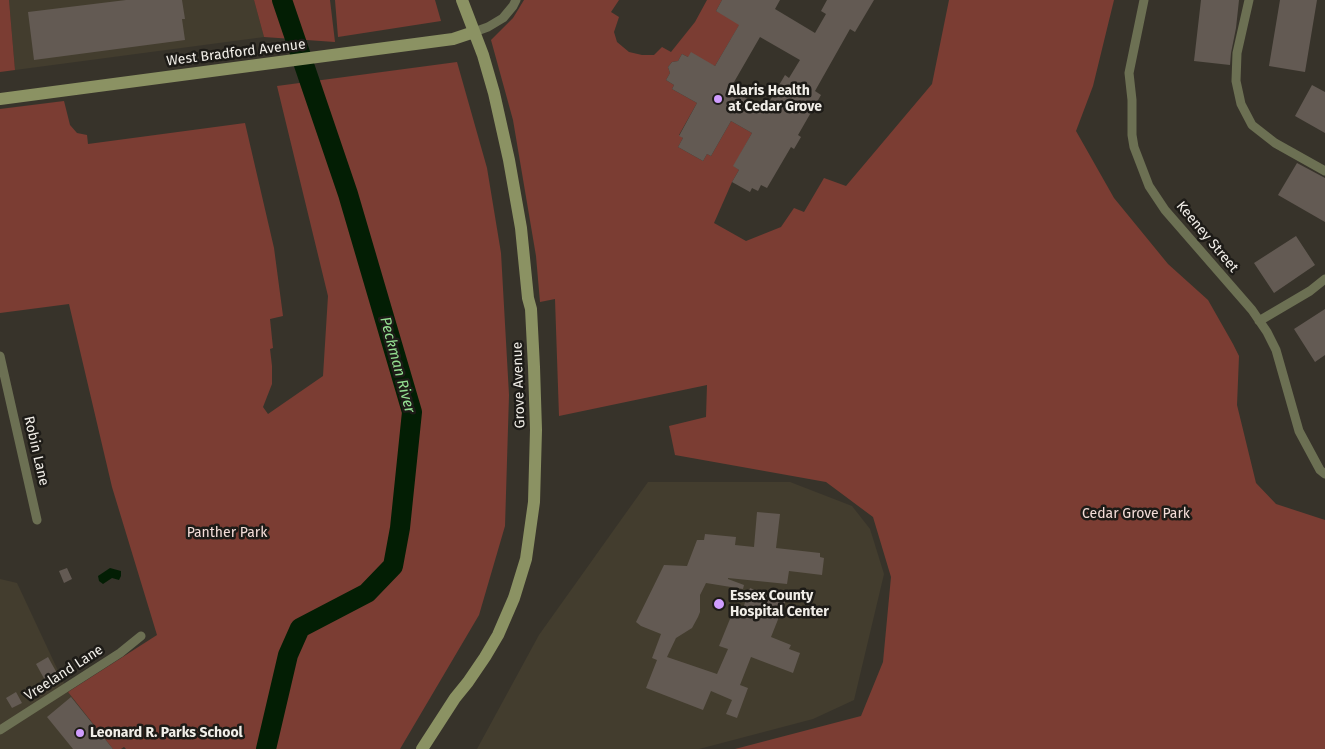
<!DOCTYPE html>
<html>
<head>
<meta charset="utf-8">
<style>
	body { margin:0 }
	canvas { display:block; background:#37332a }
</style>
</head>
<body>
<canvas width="1325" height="749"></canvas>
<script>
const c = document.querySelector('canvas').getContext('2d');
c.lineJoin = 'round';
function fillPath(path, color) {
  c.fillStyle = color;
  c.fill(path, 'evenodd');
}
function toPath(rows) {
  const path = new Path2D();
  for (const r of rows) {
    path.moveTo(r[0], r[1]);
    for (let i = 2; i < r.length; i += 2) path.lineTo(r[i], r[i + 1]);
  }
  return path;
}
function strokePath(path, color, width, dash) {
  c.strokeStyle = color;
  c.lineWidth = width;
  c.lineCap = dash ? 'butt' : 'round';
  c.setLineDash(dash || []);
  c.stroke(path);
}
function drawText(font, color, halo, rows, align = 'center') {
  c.font = font + ' "Fira Sans",sans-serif';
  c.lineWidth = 5;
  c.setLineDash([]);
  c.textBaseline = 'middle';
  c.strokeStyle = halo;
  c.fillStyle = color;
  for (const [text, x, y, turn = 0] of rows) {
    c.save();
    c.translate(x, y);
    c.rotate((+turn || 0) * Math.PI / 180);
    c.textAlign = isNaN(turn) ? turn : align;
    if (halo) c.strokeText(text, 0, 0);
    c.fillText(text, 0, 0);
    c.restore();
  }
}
fillPath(toPath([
	[9,0,254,0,264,37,15,70],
	[648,482,790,482,852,506,870,529,884,574,854,700,813,719,699,749,477,749,539,635],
	[0,579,17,583,68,692,113,749,0,749]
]), '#433d2e');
fillPath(toPath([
	[0,0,9,0,15,70,0,72],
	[254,0,330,0,335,42,264,37],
	[335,0,435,0,441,21,338,37],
	[524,0,619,0,611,12,619,17,614,32,617,42,629,52,642,55,654,55,662,47,671,52,695,22,707,0,722,0,716,11,741,22,715,66,688,57,682,54,678,61,672,62,668,67,670,73,666,80,674,85,672,89,697,103,679,135,683,138,678,147,703,161,707,154,711,156,731,121,752,133,734,166,739,170,732,182,714,223,746,241,781,227,794,208,804,212,824,178,846,186,932,84,949,0,1114,0,1093,86,1076,131,1114,198,1168,264,1208,300,1233,344,1239,356,1237,405,1256,483,1276,504,1325,520,1325,749,735,749,861,716,883,662,891,577,873,517,826,482,675,455,669,426,706,417,707,385,559,416,555,299,540,302,536,256,513,120,491,40,513,18],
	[457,62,487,168,501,253,509,395,505,526,479,615,400,749,126,749,124,747,121,749,113,749,68,692,157,635,112,487,69,304,0,313,0,109,64,101,70,125,77,133,87,135,88,144,245,123,274,248,283,316,270,319,273,348,270,349,272,366,272,384,263,407,268,414,323,376,328,296,277,86]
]), '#7b3d33');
fillPath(toPath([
	[110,568,121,571,121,576,119,580,112,578,103,584,99,581,98,576]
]), '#031e04');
strokePath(toPath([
	[266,749,288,655,300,628,367,593,393,566,400,528,412,412,348,194,282,0]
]), '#031e04', 20);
fillPath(toPath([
	[126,0,182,0,185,19,182,19,185,40,34,60,28,12],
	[722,0,780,0,775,9,815,33,826,14,821,11,827,0,874,0,855,32,850,29,815,91,821,95,798,135,801,137,794,149,791,147,767,188,761,185,758,191,752,188,750,192,732,182,739,170,733,166,752,133,731,121,711,156,707,154,703,161,678,147,683,138,679,136,697,103,672,89,674,85,666,80,670,73,668,67,672,62,678,61,682,54,688,57,691,52,715,66,739,25,716,11],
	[760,37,800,60,789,78,785,75,765,109,730,89],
	[1201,0,1239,0,1236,28,1231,53,1230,65,1194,61],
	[1280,0,1317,0,1305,72,1269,66],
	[1312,85,1325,92,1325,133,1295,116],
	[1297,163,1325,178,1325,222,1278,195],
	[1296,236,1315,265,1274,293,1254,263],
	[1325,309,1325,355,1315,362,1294,329],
	[757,512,780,514,776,548,820,553,820,557,824,558,822,575,789,571,787,584,728,578,728,579,744,585,743,589,706,583,700,595,700,612,698,617,692,628,676,638,667,657,717,674,728,649,719,646,732,614,740,617,750,588,785,602,771,637,791,645,789,649,800,653,793,673,751,657,740,685,748,688,737,718,726,714,732,700,711,691,703,710,646,688,657,660,652,658,661,634,641,626,636,622,664,565,687,566,697,540,704,540,705,534,736,537,735,545,754,547],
	[67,568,72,579,64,583,59,571],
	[48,657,58,675,46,682,36,664],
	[16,692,22,703,12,708,6,698],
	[71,697,113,749,73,749,47,717]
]), '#635a53');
strokePath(toPath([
	[1144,0,1129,73,1132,100,1132,135,1134,147,1149,186,1165,210,1252,310,1267,332,1276,350,1299,431,1320,470,1325,474],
	[1249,0,1237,53,1236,81,1241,104,1252,125,1275,143,1325,171],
	[474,32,488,27,503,18,513,6,516,0],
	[1259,321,1310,291,1325,279],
	[0,356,37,520],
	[0,730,120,653,141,636]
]), '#6c7053', 9);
strokePath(toPath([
	[0,99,453,39,474,32],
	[422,749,455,698,468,682,485,657,498,635,514,598,526,559,534,502,536,430,534,367,531,309,528,298,521,228,509,160,494,93,483,55,462,0]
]), '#8b9263', 12);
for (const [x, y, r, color] of [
	[718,99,5,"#d09dff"],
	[719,604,6,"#d09dff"],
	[80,733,5,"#d09dff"]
]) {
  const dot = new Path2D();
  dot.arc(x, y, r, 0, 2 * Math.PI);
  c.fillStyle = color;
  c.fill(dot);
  strokePath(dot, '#1d1b17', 2);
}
drawText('14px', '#f1eee8', '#1d1b17', [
	["West Bradford Avenue",236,53,-7],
	["Keeney Street",1207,237,50],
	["Grove Avenue",519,385,-92],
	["Robin Lane",36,451,77],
	["Vreeland Lane",64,673,-33]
]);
drawText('bold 14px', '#f1eee8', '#1d1b17', [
	["Alaris Health",728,91],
	["at Cedar Grove",728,107],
	["Essex County",730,596],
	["Hospital Center",730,612],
	["Leonard R. Parks School",90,733]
], 'left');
drawText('14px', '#f3ddd8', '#1d1b17', [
	["Cedar Grove Park",1136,514],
	["Panther Park",227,533]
]);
drawText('italic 15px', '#93dd90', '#1d1b17', [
	["Peckman River",397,365,75]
]);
</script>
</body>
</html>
